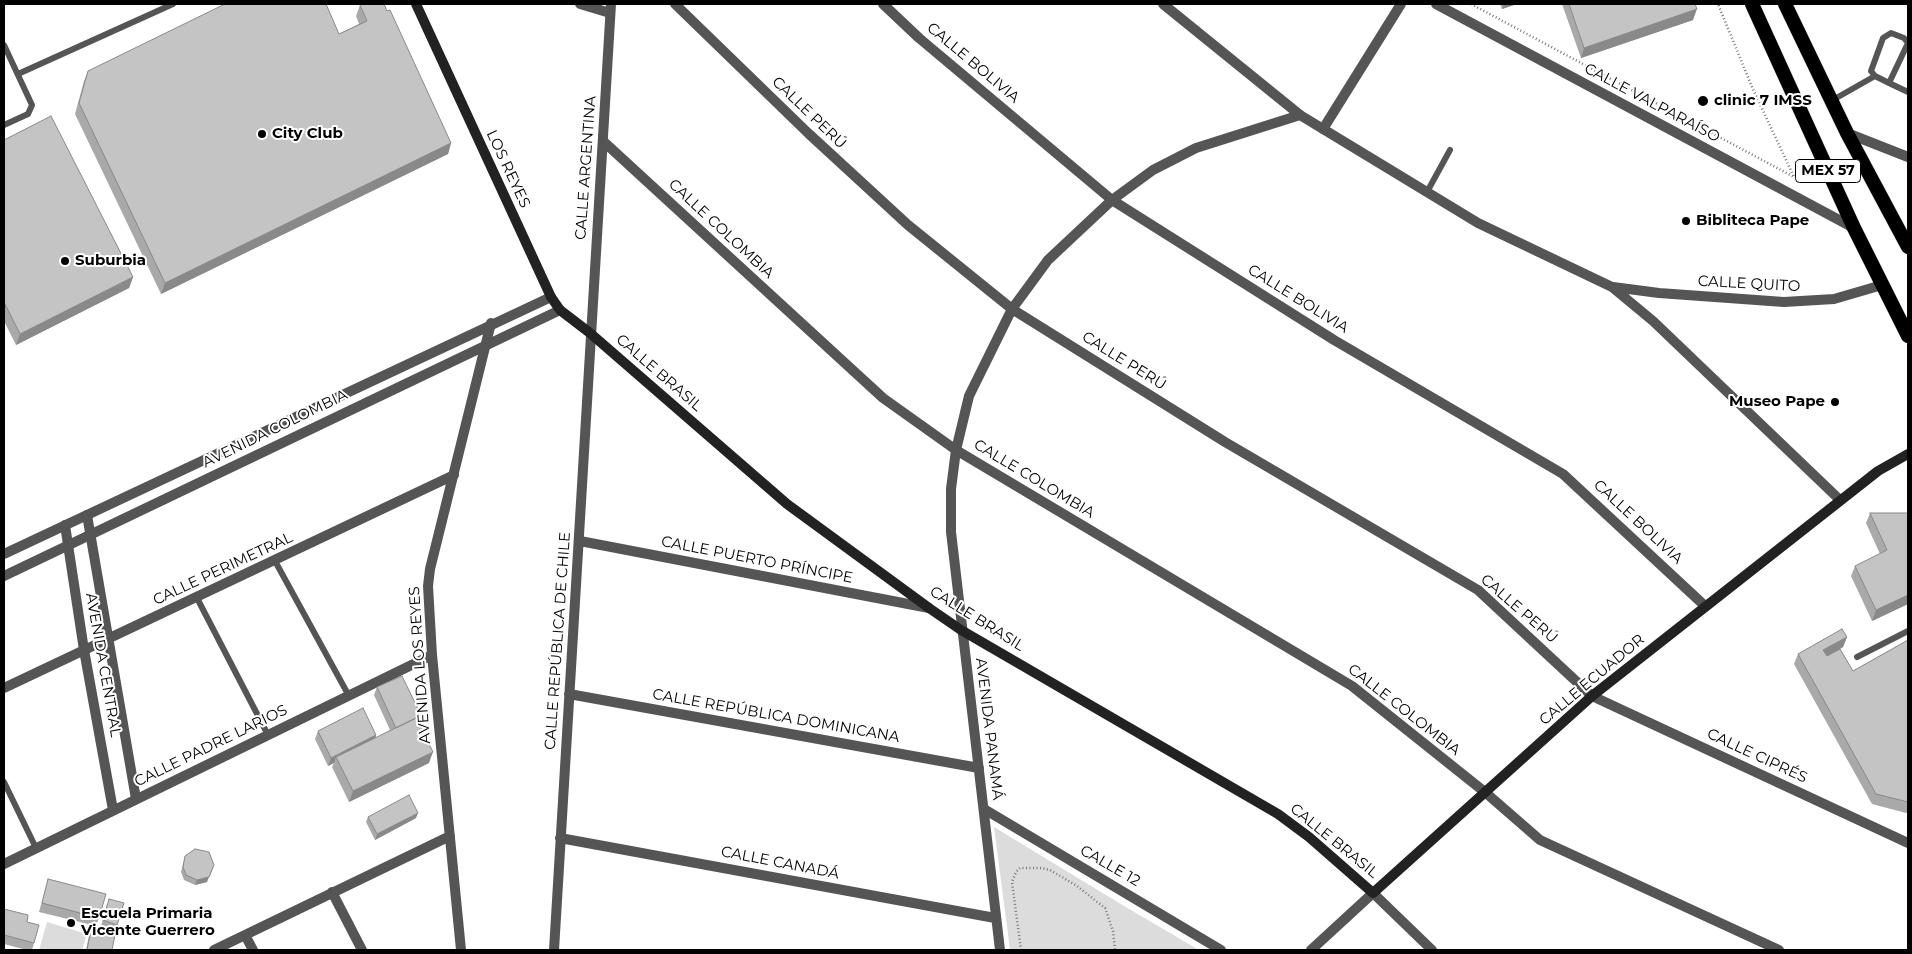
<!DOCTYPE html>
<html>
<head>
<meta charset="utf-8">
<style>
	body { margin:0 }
	#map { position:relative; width:1912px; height:954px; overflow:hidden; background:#fff; font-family:Montserrat,sans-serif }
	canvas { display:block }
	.frame { position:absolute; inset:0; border:5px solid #000; pointer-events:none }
</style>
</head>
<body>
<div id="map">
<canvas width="1912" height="954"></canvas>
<div class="frame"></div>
</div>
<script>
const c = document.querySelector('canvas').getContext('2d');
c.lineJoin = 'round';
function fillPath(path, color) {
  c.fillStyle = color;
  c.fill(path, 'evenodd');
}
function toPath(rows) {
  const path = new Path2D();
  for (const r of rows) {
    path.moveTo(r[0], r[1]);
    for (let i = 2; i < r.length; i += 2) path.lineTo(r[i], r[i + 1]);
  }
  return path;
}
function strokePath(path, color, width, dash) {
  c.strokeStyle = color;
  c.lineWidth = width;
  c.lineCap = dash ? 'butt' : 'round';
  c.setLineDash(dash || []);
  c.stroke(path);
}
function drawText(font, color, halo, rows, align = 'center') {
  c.font = font + ' Montserrat,sans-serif';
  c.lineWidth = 4;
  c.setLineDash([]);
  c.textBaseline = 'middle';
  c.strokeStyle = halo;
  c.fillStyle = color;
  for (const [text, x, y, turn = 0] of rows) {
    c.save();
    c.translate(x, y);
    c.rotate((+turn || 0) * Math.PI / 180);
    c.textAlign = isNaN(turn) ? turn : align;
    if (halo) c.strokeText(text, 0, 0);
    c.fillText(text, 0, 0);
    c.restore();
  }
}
fillPath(toPath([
	[994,827,1124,906,1199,950,1010,950],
	[47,922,87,934,82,950,39,950]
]), '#dcdcdc');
const trunk = toPath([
	[1752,4,1854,228,1908,336],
	[1785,4,1847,133,1908,247]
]);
strokePath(trunk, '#dbdbdb', 15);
strokePath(toPath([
	[1471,4,1794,177,1752,87,1718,4],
	[1021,950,1012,882,1016,872,1020,868,1041,868,1050,870,1077,886,1105,908,1113,931,1115,950]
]), '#777', 2.5, [1, 2.5]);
strokePath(toPath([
	[4,45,32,105,28,114,4,125],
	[18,74,173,4],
	[1889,83,1908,43,1904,38,1891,33,1883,38,1871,71,1875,76,1889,83,1908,92],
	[1831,101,1875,76],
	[1427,192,1450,150],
	[275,561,349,696],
	[197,598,268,735],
	[1857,657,1908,631],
	[4,782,36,848]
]), '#555', 6);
strokePath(toPath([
	[580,4,610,13],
	[675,4,808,133,908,225,1012,309,1225,442,1478,590,1592,696,1908,843],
	[883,4,919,38,1112,200,1334,340,1563,474,1705,606],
	[1436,4,1854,228],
	[1323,129,1401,4],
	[1847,133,1908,157],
	[604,142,883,398,956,450,1352,686,1486,793,1540,840,1779,950],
	[87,515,136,799],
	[65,525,84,650,113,810],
	[580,541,929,608],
	[4,688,454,475],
	[569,694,979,768],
	[984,809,1221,950],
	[560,838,995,918],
	[4,864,432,655],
	[332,892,362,950],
	[1373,893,1432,950],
	[245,935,253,950],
	[214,950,450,836],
	[461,950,432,655,428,586,430,569,491,323],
	[554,950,611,4],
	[1000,950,951,532,951,489,956,450,969,396,1012,309,1048,260,1112,200,1153,170,1196,148,1300,115]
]), '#555', 10);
strokePath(toPath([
	[1163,4,1300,115,1478,223,1612,287,1653,321,1840,500],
	[1613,287,1659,293,1784,302,1834,299,1882,285],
	[4,554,551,297],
	[4,576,560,310],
	[1311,950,1373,893]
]), '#555', 10);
strokePath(toPath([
	[416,4,551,297,560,310,590,333,787,504,929,608,961,630,1278,814,1309,837,1373,893,1592,696,1878,471,1908,454]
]), '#222', 10);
strokePath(trunk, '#000', 14);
fillPath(toPath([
	[1500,4,1517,4,1502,9],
	[1562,4,1695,4,1693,20,1581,58],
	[360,5,451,143,448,154,161,294,75,114,84,81,88,71,339,34,359,24,356,16],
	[4,140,133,277,129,288,16,345,4,321],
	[1870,513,1908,513,1908,604,1872,621,1851,576,1855,566,1880,554,1866,523],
	[1847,637,1843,647,1840,649,1853,671,1908,640,1908,812,1906,813,1872,804,1794,664,1798,654],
	[377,687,422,717,419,724,429,763,349,802,332,767,334,763,328,766,315,739,318,731,376,735,376,738,390,730,374,695],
	[368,817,416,818,375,840,366,822],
	[185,856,207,882,195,885,184,880,181,872],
	[48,879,99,918,96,926,39,912],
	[107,904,117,925,115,930,101,926],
	[4,909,27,922,34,943,32,950,27,950,4,944],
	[91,930,112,950,86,950,89,935]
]), '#a9a9a9');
fillPath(toPath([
	[1504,4,1517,4,1502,9],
	[1697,9,1693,20,1581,58,1584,48],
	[451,143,448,154,161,294,165,283],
	[133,277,129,288,16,345,20,334],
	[1908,595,1908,604,1872,621,1876,610],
	[1847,637,1843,647,1819,661,1823,650],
	[422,717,419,725,396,728],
	[376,735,373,743,336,757,334,763,328,766,331,758],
	[433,752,429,763,349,802,353,791],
	[418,813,416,818,375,840,377,834],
	[214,865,207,882,195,885,197,880]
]), '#898989');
const building = toPath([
	[225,4,326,4,339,34,367,21,360,5,363,4,384,4,387,11,390,10,451,143,165,283,79,103,88,71,225,4],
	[1569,4,1695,4,1697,9,1584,48,1569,4],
	[51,116,133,277,20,334,4,302,4,140,51,116],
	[1870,513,1908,513,1908,595,1876,610,1855,566,1887,550,1870,513],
	[1842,629,1847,637,1823,650,1827,656,1840,649,1853,671,1908,640,1908,802,1876,794,1798,654,1842,629],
	[402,676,422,717,416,719,416,718,396,728,377,687,402,676],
	[363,708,376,735,331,758,318,731,363,708],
	[416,718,433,752,353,791,336,757,416,718],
	[409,795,418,813,377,834,368,817,409,795],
	[195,849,209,852,214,865,209,877,197,880,186,875,183,867,185,856,195,849],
	[48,879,106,894,99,918,42,903,48,879],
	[109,899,124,903,117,925,103,920,109,899],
	[4,909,28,915,27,922,39,925,34,943,4,935,4,909],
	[91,930,115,935,112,950,87,950,91,930]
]);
fillPath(building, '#c4c4c4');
strokePath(building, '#898989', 1);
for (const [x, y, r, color] of [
	[1703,101,6,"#000"],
	[262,134,5,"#000"],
	[1686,221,5,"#000"],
	[65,261,5,"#000"],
	[1835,402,5,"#000"],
	[71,923,5,"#000"]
]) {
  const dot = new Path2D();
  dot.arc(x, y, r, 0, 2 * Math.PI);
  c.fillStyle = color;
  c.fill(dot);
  strokePath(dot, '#fff', 2);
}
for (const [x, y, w] of [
	[1828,171,65]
]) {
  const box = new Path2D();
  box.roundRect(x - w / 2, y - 11.5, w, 23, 4);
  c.fillStyle = '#fff';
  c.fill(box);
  strokePath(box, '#000', 1);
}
drawText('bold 14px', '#000', null, [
	["MEX 57",1828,171]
]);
drawText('15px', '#000', '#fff', [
	["CALLE BOLIVIA",973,63,40],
	["CALLE VALPARAÍSO",1652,103,28],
	["CALLE PERÚ",809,113,44],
	["CALLE ARGENTINA",586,168,-86],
	["LOS REYES",508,169,65],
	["CALLE COLOMBIA",721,229,43],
	["CALLE QUITO",1749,284,3],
	["CALLE BOLIVIA",1298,299,32],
	["CALLE PERÚ",1124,361,32],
	["CALLE BRASIL",659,373,41],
	["AVENIDA COLOMBIA",275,429,-26],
	["CALLE COLOMBIA",1034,479,31],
	["CALLE BOLIVIA",1638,522,43],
	["CALLE PUERTO PRÍNCIPE",757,560,11],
	["CALLE PERIMETRAL",223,569,-25],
	["CALLE PERÚ",1519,609,41],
	["CALLE BRASIL",977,619,32],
	["CALLE REPÚBLICA DE CHILE",558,641,-86],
	["AVENIDA CENTRAL",103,665,80],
	["AVENIDA LOS REYES",420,665,-94],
	["CALLE ECUADOR",1592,680,-40],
	["CALLE COLOMBIA",1404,710,38],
	["CALLE REPÚBLICA DOMINICANA",776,716,10],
	["AVENIDA PANAMÁ",989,729,83],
	["CALLE PADRE LARIOS",211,746,-26],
	["CALLE CIPRÉS",1757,756,25],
	["CALLE BRASIL",1334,841,39],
	["CALLE CANADÁ",780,863,11],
	["CALLE 12",1110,866,30]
]);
drawText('bold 15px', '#000', '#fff', [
	["clinic 7 IMSS",1714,101],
	["City Club",272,134],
	["Bibliteca Pape",1696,221],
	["Suburbia",75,261],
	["Museo Pape",1825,402,"right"],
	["Escuela Primaria",81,914],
	["Vicente Guerrero",81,931]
], 'left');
</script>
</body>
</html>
